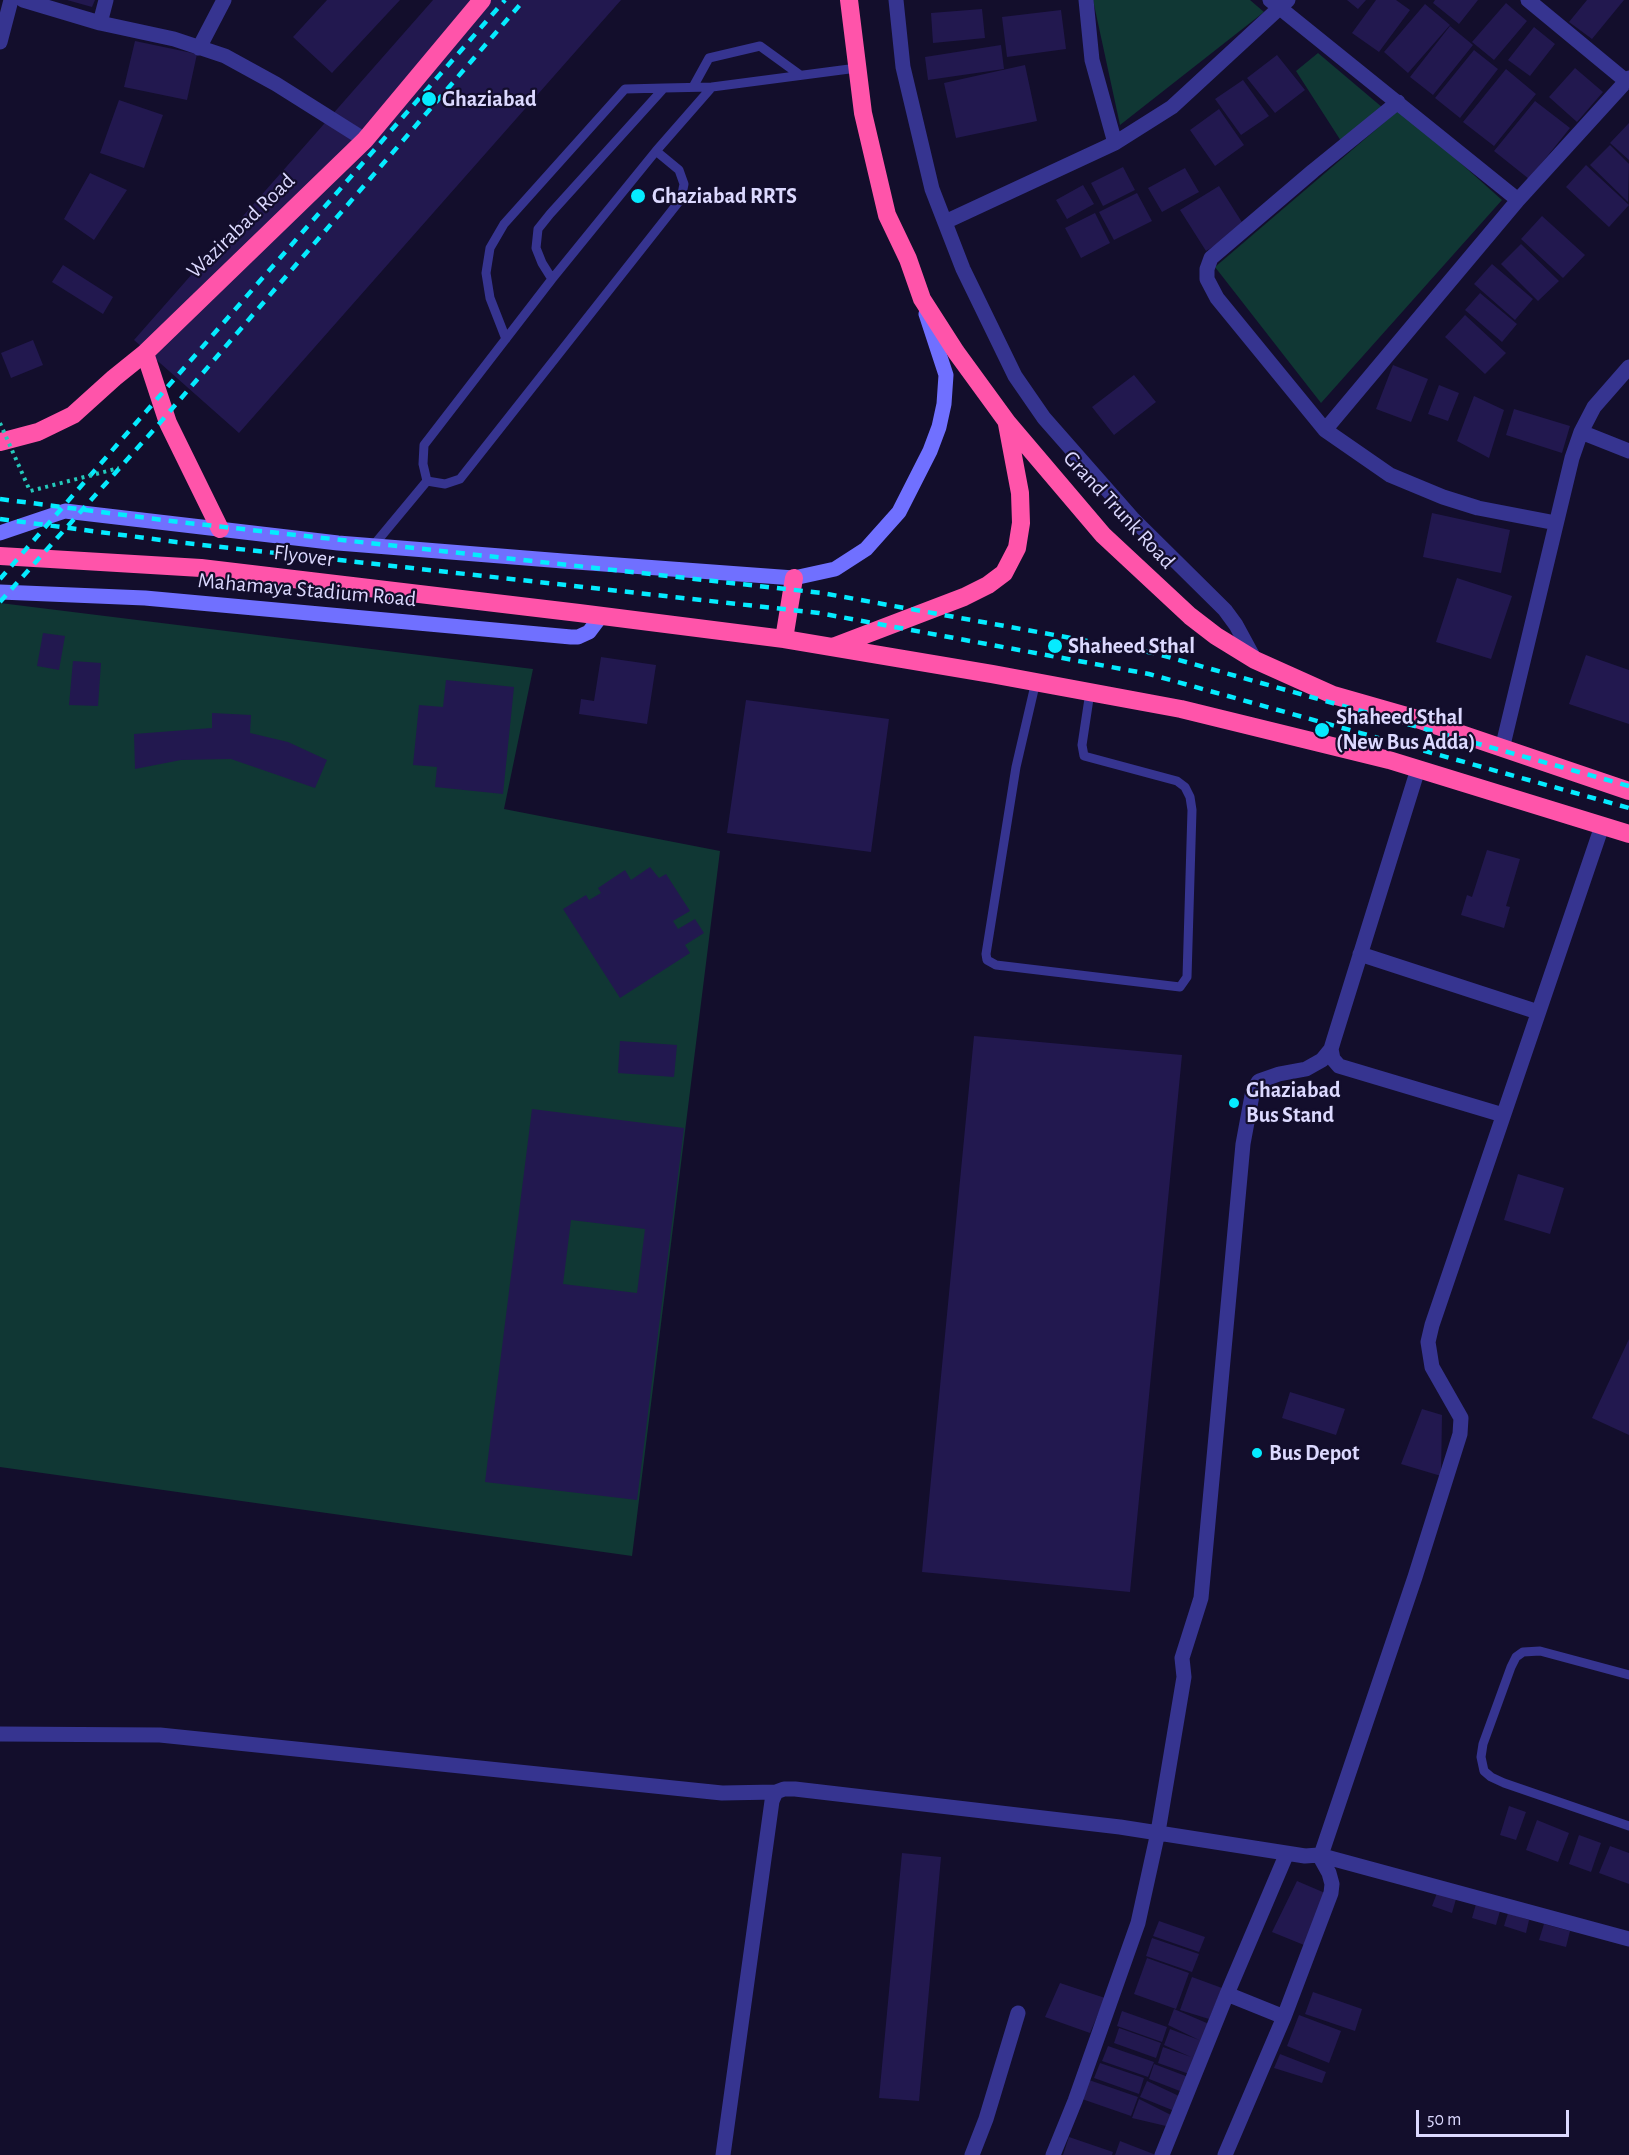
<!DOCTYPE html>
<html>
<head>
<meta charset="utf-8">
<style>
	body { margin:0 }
	#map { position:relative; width:1629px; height:2155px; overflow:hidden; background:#130e2c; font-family:"Alegreya Sans",sans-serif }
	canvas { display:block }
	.scale { position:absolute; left:1416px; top:2110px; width:153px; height:27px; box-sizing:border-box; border:3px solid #dcd9ff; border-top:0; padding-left:8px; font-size:18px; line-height:21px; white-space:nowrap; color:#dcd9ff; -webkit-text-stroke:4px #130e2c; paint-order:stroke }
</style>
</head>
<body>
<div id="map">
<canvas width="1629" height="2155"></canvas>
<div class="scale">50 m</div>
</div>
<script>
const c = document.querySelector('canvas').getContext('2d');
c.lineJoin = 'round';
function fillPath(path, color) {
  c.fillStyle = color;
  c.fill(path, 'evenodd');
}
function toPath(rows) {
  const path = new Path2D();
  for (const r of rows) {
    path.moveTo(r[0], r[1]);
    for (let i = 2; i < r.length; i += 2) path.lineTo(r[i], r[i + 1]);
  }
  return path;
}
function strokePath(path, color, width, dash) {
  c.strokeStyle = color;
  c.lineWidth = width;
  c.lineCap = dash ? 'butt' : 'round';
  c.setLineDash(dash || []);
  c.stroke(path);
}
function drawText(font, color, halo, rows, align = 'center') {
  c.font = font + ' "Alegreya Sans",sans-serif';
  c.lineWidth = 4.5;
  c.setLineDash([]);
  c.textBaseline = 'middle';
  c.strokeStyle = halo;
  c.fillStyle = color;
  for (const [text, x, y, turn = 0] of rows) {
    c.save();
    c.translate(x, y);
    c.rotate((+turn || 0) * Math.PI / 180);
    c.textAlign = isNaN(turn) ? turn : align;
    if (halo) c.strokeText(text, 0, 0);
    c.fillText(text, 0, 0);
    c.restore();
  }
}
fillPath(toPath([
	[1093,0,1250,0,1264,12,1120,125],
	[1318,53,1383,108,1341,141,1296,71],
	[1400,109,1502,200,1321,403,1215,267],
	[0,603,533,669,504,809,720,851,632,1556,0,1467]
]), '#103734');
fillPath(toPath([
	[67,0,95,0,92,7],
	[327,0,400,0,332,73,293,37],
	[433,0,621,0,239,433,134,340],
	[1347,0,1366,0,1358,9],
	[1376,0,1396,0,1410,10,1379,52,1352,33],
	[1435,0,1478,0,1459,24,1433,3],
	[1587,0,1624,0,1592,39,1569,22],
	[1506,3,1527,21,1494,60,1472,42],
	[1425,4,1450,25,1408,73,1384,52],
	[982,9,985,38,933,43,931,13],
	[1061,10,1066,49,1007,57,1002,17],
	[1450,26,1473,45,1433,95,1410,77],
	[1534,27,1555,44,1530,76,1508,60],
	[135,41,197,54,187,100,124,87],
	[1001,45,1004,69,928,80,925,57],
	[1474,50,1498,69,1460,118,1435,98],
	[1277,55,1305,90,1275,113,1247,78],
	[1025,65,1037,121,956,138,944,83],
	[1575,68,1603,92,1577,122,1549,97],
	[1506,69,1536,94,1494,146,1463,122],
	[1243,80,1269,116,1241,135,1215,99],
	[119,100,163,115,144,168,100,153],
	[1535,101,1570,128,1529,179,1494,151],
	[1219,109,1244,145,1215,166,1190,130],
	[1629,123,1629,160,1610,143],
	[1610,145,1629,164,1628,202,1590,165],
	[1586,165,1629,205,1609,227,1566,187],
	[1123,167,1135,190,1103,206,1091,183],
	[1185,168,1199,192,1162,212,1148,188],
	[90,173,127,190,94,240,64,219],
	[1083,185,1094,204,1067,219,1056,200],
	[1219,186,1245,227,1206,251,1180,210],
	[1137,193,1152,221,1114,240,1099,212],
	[1095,213,1110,243,1081,258,1065,228],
	[1542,216,1585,255,1563,278,1521,239],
	[1521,244,1559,281,1538,301,1501,264],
	[1492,264,1533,299,1515,320,1474,284],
	[63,265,113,297,103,314,52,282],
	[1480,293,1517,324,1502,342,1465,310],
	[1465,315,1506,353,1485,374,1445,337],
	[33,340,43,365,11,378,1,353],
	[1393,365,1428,379,1411,422,1376,409],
	[1134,375,1156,402,1114,435,1092,407],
	[1439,385,1459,393,1448,421,1428,414],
	[1474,396,1504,410,1489,458,1457,441],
	[1514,409,1570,426,1562,453,1506,435],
	[1432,513,1510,530,1501,573,1423,557],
	[1457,578,1512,596,1491,659,1436,642],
	[43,633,65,636,59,670,37,666],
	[1586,655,1629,670,1629,724,1569,704],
	[601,657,656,665,647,724,579,714,581,699,594,701],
	[73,661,101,663,98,706,69,705],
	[446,680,514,687,503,794,435,787,437,767,413,765,419,705,443,707],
	[746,700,889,719,871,852,727,833],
	[212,713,251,715,250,733,288,742,327,760,315,788,231,759,181,760,135,769,134,734,212,728],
	[1487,850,1520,859,1506,906,1510,907,1504,928,1461,915,1467,895,1472,897],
	[650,867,659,878,666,874,690,911,673,921,678,929,695,919,704,933,685,945,690,953,620,998,563,909,586,895,589,900,601,893,598,888,625,870,631,880],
	[974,1036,1182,1055,1130,1592,922,1572],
	[620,1041,677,1045,674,1077,618,1073],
	[532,1109,684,1128,637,1500,485,1482],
	[571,1220,645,1229,637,1293,563,1284],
	[1518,1174,1564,1188,1550,1234,1504,1220],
	[1629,1339,1629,1435,1592,1418],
	[1290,1392,1345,1409,1336,1435,1282,1418],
	[1422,1409,1442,1415,1441,1476,1401,1464],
	[1509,1806,1526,1812,1516,1840,1500,1835],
	[1537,1820,1569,1833,1558,1862,1526,1850],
	[1579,1835,1601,1843,1591,1872,1569,1864],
	[1610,1846,1629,1853,1629,1884,1599,1873],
	[902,1853,941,1857,919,2101,879,2098],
	[1297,1881,1325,1893,1304,1945,1272,1932],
	[1437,1893,1456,1899,1452,1913,1432,1906],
	[1476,1904,1500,1911,1496,1925,1472,1918],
	[1508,1913,1529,1920,1526,1933,1504,1926],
	[1159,1921,1205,1937,1199,1952,1153,1936],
	[1544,1924,1570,1931,1566,1947,1539,1940],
	[1152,1938,1199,1954,1192,1972,1146,1956],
	[1147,1958,1189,1973,1176,2009,1134,1994],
	[1192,1977,1222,1988,1209,2019,1180,2010],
	[1060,1983,1105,1998,1090,2033,1045,2017],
	[1313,1992,1362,2009,1355,2031,1305,2014],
	[1174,2009,1209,2024,1192,2075,1158,2063,1163,2047,1191,2057,1164,2045,1170,2029,1199,2040,1168,2025],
	[1122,2011,1167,2027,1162,2042,1117,2026],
	[1299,2015,1341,2031,1329,2063,1287,2046],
	[1119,2028,1161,2043,1156,2058,1114,2043],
	[1108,2046,1154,2062,1148,2077,1102,2061],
	[1280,2054,1326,2072,1322,2083,1274,2068],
	[1100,2063,1144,2078,1139,2094,1094,2078],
	[1154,2064,1191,2078,1185,2093,1149,2079],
	[1089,2080,1138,2097,1131,2116,1082,2099],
	[1147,2081,1179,2096,1177,2112,1140,2097],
	[1139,2099,1171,2115,1166,2126,1132,2118],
	[1069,2137,1113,2152,1112,2155,1063,2155],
	[1120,2141,1156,2155,1115,2155]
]), '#22184f');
strokePath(toPath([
	[693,87,709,58,760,46,800,75],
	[552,279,542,263,536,248,538,229,550,214,664,88,712,87],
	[506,339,490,298,486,273,490,248,504,224,625,89,664,88],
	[427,481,445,484,460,479,681,199,684,184,679,170,656,151],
	[373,546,427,481,423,464,424,445,552,279,656,151,712,87,857,68],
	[1036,681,1016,767,986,954,987,960,996,965,1180,987,1187,977,1192,810,1190,797,1185,787,1177,781,1084,756,1082,745,1090,692],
	[1629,1675,1540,1651,1523,1652,1516,1657,1511,1667,1483,1744,1481,1757,1484,1771,1491,1777,1504,1783,1629,1826]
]), '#363490', 9);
strokePath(toPath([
	[23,0,100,23,174,39,225,56,276,84,365,140],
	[896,0,903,67,932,189,963,269,1015,376,1044,418,1132,518,1225,610,1236,625,1255,660],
	[1086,0,1092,60,1115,143],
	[1270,0,1518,200,1629,78],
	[1528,0,1626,81],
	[100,23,106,0],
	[0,42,11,0],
	[199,48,224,0],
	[1398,102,1313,171,1211,258,1207,269,1207,279,1217,298,1325,430,1390,475,1443,497,1478,508,1556,523],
	[945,222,1115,143,1172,107,1288,0],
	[1325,430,1518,200],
	[1581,432,1629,451],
	[1502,749,1572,458,1581,432,1594,407,1629,367],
	[1418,769,1334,1039,1331,1049,1333,1059,1339,1066,1503,1115],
	[1360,954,1538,1012],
	[0,1734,160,1735,722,1793,776,1792],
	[1319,1855,1629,1939],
	[1227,1994,1284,2017],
	[723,2155,772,1801,776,1792,784,1789,795,1789,1120,1827,1305,1856,1319,1855,1322,1852,1415,1577,1460,1434,1461,1418,1432,1367,1428,1342,1432,1325,1602,826],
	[972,2155,986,2119,1018,2013],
	[1053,2155,1075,2101,1138,1923,1158,1832,1184,1677,1182,1658,1201,1598,1243,1144,1253,1090,1259,1081,1279,1074,1306,1069,1322,1060,1331,1049],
	[1162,2155,1227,1994,1287,1853],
	[1225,2155,1284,2017,1331,1893,1332,1884,1329,1873,1319,1855]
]), '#363490', 15);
strokePath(toPath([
	[0,533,65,511,338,543,563,561,794,578,835,569,866,549,899,512,930,451,939,427,944,404,946,375,926,314],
	[0,592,145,598,571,637,578,637,589,632,601,616]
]), '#7070ff', 15);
strokePath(toPath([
	[849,0,863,113,887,215,908,259,922,299,956,352,1007,422,1103,535,1190,616,1216,636,1255,660,1333,695,1417,719,1629,791],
	[145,353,168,423,220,529],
	[0,442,38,432,73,415,114,378,145,353,365,140,482,0],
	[0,556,201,568,579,613,784,639,992,674,1181,709,1389,760,1629,834],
	[784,639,794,578],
	[833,647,964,597,988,585,1004,573,1017,548,1021,523,1020,493,1007,424]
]), '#ff54aa', 18);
strokePath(toPath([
	[0,499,179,522,822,593,1154,653,1629,786],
	[0,519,176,542,819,613,1149,674,1629,808],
	[0,579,505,0],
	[0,602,158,425,524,0]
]), '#05ebff', 4.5, [9, 8]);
strokePath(toPath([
	[0,423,30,491,119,468]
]), '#23c9bb', 4, [3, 4.5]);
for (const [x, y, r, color] of [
	[429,99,8,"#05ebff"],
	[638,196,8,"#05ebff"],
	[1055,646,8,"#05ebff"],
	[1322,730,8,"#05ebff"],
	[1234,1103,6,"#05ebff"],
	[1257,1453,6,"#05ebff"]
]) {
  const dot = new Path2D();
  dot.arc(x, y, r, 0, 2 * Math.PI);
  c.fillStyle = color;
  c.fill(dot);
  strokePath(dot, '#130e2c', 2);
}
drawText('bold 22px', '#dcd9ff', '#130e2c', [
	["Ghaziabad",442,99],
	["Ghaziabad RRTS",652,196],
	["Shaheed Sthal",1068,646],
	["Shaheed Sthal",1336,717],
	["(New Bus Adda)",1336,742],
	["Ghaziabad",1246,1090],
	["Bus Stand",1246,1115],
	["Bus Depot",1269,1453]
], 'left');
drawText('22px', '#dcd9ff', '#130e2c', [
	["Wazirabad Road",241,226,-44],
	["Grand Trunk Road",1119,510,47],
	["Flyover",304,556,7],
	["Mahamaya Stadium Road",307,590,5]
]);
</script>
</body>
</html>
